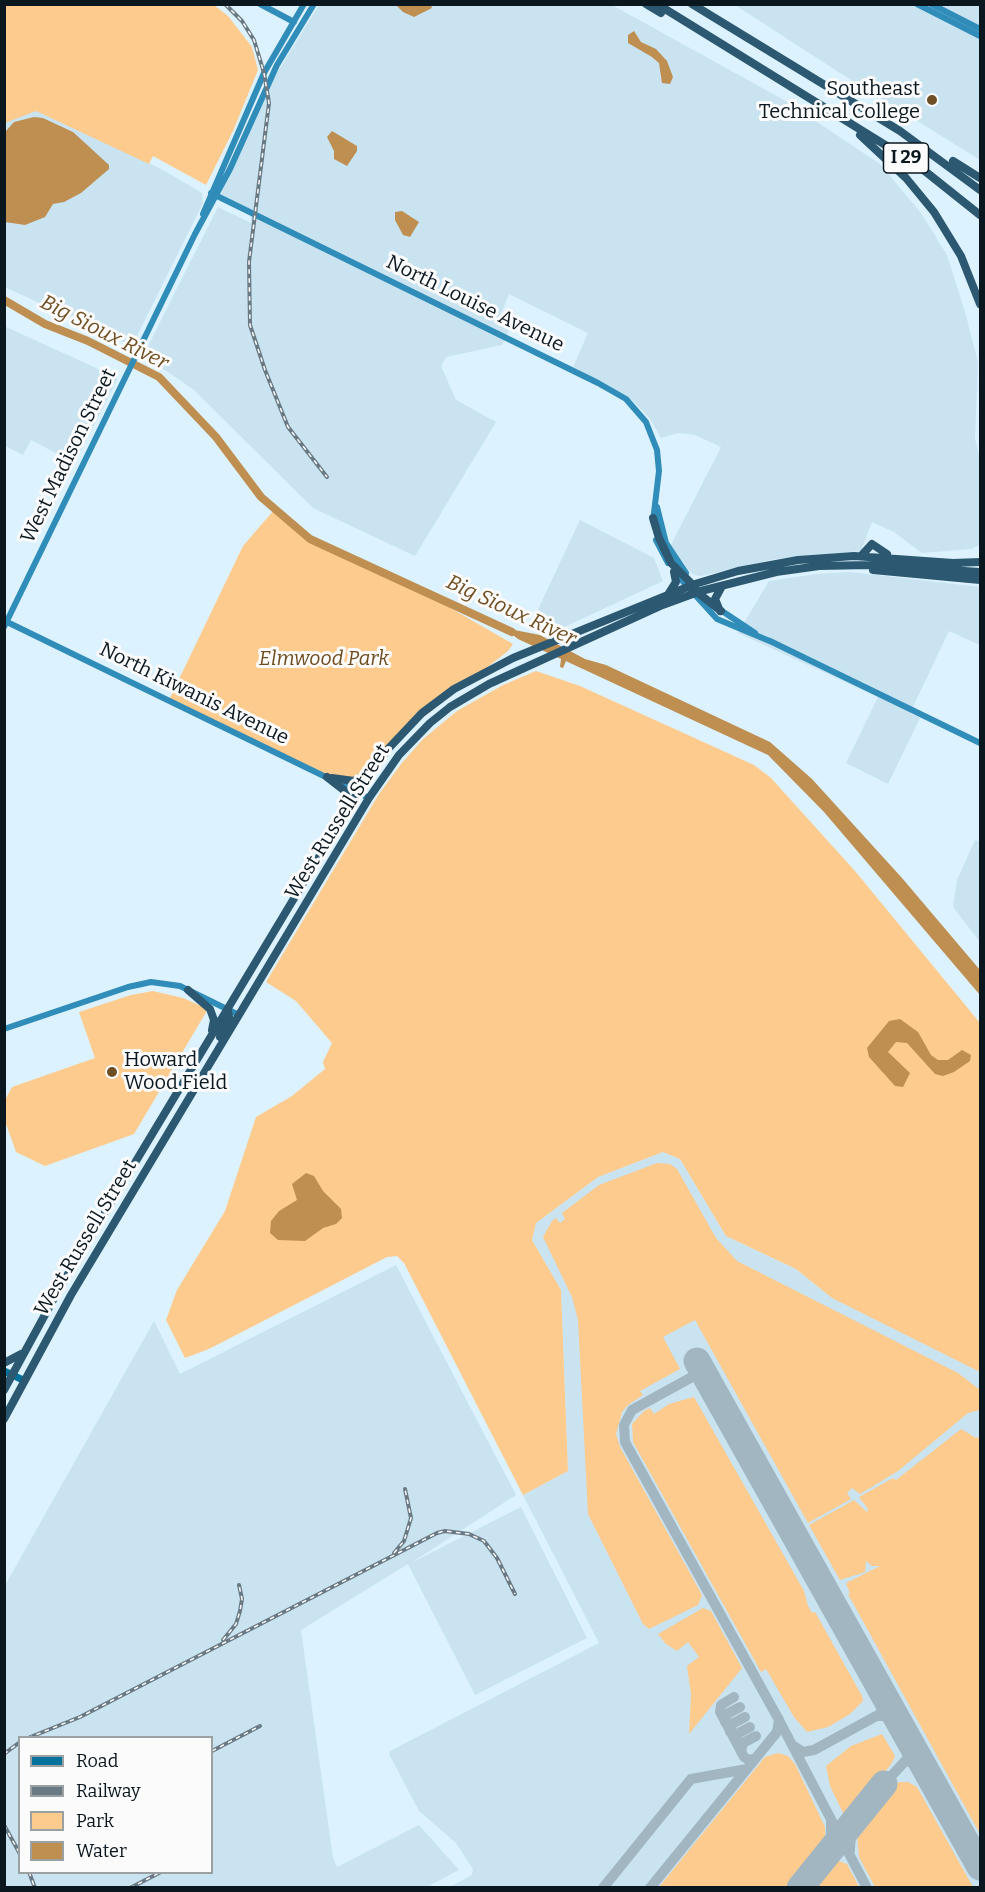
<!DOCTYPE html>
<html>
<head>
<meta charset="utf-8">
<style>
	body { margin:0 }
	#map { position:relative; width:985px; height:1892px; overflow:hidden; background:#dcf2fe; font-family:Bitter,serif }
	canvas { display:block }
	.frame { position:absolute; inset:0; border:6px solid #0a171f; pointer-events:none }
	.legend { position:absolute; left:18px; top:1736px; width:195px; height:138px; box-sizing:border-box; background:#fbfbfb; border:2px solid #9ba0a3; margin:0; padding:8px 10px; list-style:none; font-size:18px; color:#0a171f }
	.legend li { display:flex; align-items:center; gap:12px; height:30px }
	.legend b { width:30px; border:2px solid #9ba0a3 }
</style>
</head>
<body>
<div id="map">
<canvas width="985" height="1892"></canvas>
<div class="frame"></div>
<ul class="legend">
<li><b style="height:8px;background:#03729c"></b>Road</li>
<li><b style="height:8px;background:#697a84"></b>Railway</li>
<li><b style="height:16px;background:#fdcb8d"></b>Park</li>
<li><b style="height:16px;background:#be8f51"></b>Water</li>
</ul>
</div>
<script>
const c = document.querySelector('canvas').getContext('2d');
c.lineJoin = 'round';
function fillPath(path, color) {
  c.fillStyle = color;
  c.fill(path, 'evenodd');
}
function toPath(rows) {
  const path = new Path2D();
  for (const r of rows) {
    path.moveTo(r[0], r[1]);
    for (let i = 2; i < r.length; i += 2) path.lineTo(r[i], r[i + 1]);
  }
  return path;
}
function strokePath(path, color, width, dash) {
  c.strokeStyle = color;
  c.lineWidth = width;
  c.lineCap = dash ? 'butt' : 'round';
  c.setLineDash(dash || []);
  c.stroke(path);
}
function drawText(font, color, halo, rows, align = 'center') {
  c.font = font + ' Bitter,serif';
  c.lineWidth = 6;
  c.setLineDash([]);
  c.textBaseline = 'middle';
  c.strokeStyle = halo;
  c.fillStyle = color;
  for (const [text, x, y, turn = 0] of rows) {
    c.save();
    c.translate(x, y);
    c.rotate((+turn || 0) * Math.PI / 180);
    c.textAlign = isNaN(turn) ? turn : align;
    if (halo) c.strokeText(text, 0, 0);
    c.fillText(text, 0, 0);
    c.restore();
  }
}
fillPath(toPath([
	[319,5,612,5,784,100,880,164,921,213,947,255,965,312,978,362,975,439,980,458,980,545,971,549,922,553,894,532,872,522,861,551,775,559,701,576,695,575,690,572,671,545,721,447,695,435,678,433,661,438,650,419,633,401,573,367,588,333,509,294,500,316,509,331,502,345,446,357,441,366,456,400,496,422,415,556,313,508,194,390,149,359,145,352,218,207,251,223,250,209,221,194,272,81],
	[735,5,980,5,980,160,837,71],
	[4,92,163,170,202,193,203,203,132,346,5,287],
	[4,326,118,378,75,463,31,440,23,455,5,446],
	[580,520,654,558,663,581,560,629,535,616],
	[850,572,980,587,980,645,949,631,910,713,920,718,888,784,846,763,878,697,738,633,769,581,817,574],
	[975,840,980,842,980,942,953,907,957,880],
	[663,1152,680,1159,726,1236,796,1269,832,1298,980,1372,980,1887,450,1887,472,1875,473,1869,456,1843,419,1811,389,1754,390,1751,599,1643,523,1495,568,1471,561,1290,532,1240,536,1223,598,1177],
	[396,1265,516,1495,411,1563,521,1507,587,1638,475,1695,408,1564,301,1630,333,1858,337,1867,419,1825,459,1870,425,1888,5,1887,5,1582,7,1582,154,1321,180,1374],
	[20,1738,212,1738,212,1872,20,1872]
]), '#c9e3f1');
fillPath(toPath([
	[5,4,214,5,228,16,252,47,258,70,233,131,206,185,153,156,149,164,36,111,5,123],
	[274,510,310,539,407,583,513,644,508,651,397,738,354,781,327,777,169,700,243,546],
	[536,671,580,686,754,765,771,778,855,871,980,1023,980,1372,832,1298,796,1269,726,1236,680,1159,663,1152,598,1177,536,1223,532,1240,561,1290,568,1471,523,1495,404,1263,397,1256,387,1257,209,1349,185,1358,166,1320,177,1290,225,1211,256,1117,292,1096,325,1069,323,1062,332,1043,296,1001,266,982,379,794,401,764,423,739,457,711,503,685],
	[153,991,183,998,208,1009,134,1134,45,1166,16,1152,5,1121,5,1100,12,1087,95,1058,79,1012,131,995],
	[657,1163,670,1164,677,1169,716,1238,737,1261,958,1373,980,1390,980,1410,968,1413,898,1471,860,1494,852,1488,847,1493,851,1499,808,1523,695,1320,663,1337,680,1369,640,1391,643,1395,628,1405,622,1412,616,1434,620,1447,702,1595,698,1605,649,1629,643,1624,588,1514,578,1320,572,1297,543,1237,552,1221,556,1218,560,1223,565,1219,562,1213,599,1185],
	[694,1397,804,1591,808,1606,812,1613,815,1612,862,1696,863,1701,850,1714,828,1727,807,1732,794,1717,766,1669,761,1672,633,1442,632,1424,644,1411,650,1408,654,1414,669,1404],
	[961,1429,976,1438,980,1437,980,1834,848,1594,850,1593,846,1584,848,1582,880,1566,872,1566,866,1561,865,1572,840,1580,809,1525,854,1500,867,1512,868,1509,859,1497,893,1478,896,1480],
	[703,1608,711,1611,742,1668,689,1734,691,1694,687,1666,699,1657,688,1642,677,1651,666,1644,658,1634],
	[882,1734,895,1756,892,1763,851,1814,845,1817,830,1786,826,1766,851,1746],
	[778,1753,788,1756,795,1764,825,1827,825,1839,820,1851,791,1887,659,1887,765,1757],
	[899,1782,908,1782,917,1787,973,1887,875,1887,859,1857,857,1834,865,1818,890,1787],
	[836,1860,847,1864,859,1887,808,1887,827,1864]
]), '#fdcb8d');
fillPath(toPath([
	[396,5,431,5,432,8,414,17,403,12],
	[634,31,641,42,656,49,667,61,673,77,670,84,662,83,659,63,652,57,628,43,628,35],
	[34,117,43,118,73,132,109,165,109,169,81,193,64,202,53,204,45,217,25,225,5,222,5,132,14,122],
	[332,131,357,146,357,151,347,166,334,159,334,151,327,137],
	[402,211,419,222,410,237,403,235,395,220,395,212],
	[504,628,540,635,585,659,606,665,770,742,812,779,902,878,980,970,980,995,824,812,768,755,570,663,566,661,563,668,560,667,561,659,518,639],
	[900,1019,918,1032,931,1055,938,1060,948,1060,962,1050,971,1055,970,1061,954,1072,943,1076,935,1074,907,1043,896,1042,888,1052,910,1073,903,1087,895,1086,869,1057,867,1048,889,1021],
	[306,1173,314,1176,323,1191,341,1209,342,1218,336,1224,323,1228,305,1241,278,1240,270,1233,271,1221,279,1211,297,1200,292,1184]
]), '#be8f51');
strokePath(toPath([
	[4,300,45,324,88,341,159,377,216,437,261,497,310,539,512,632]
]), '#be8f51', 8);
strokePath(toPath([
	[708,1380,700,1376,692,1377,632,1410,624,1425,625,1442,779,1720,867,1888],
	[734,1697,721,1705,720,1712,744,1757,749,1760,756,1758],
	[876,1716,890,1716,900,1723],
	[725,1722,727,1714,740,1707],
	[730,1732,732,1724,745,1717],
	[736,1742,737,1734,750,1727],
	[792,1745,803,1752,814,1750,880,1714,886,1697],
	[741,1752,743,1743,756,1736],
	[904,1762,914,1761,924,1765],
	[884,1784,907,1759,911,1743],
	[850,1850,851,1830,861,1813],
	[819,1864,831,1842,831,1822],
	[603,1888,691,1779,747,1769],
	[650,1888,777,1732,779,1720]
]), '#a2b6c1', 10);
strokePath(toPath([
	[697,1361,980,1867],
	[800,1888,884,1784]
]), '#a2b6c1', 27);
strokePath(toPath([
	[260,4,294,22],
	[917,4,980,36],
	[931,4,980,29],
	[211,193,598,383,626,399,646,422,657,450,659,471,653,521],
	[203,214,264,73,304,4],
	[657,507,666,543,686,573],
	[656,540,668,563],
	[676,574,717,619,772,642],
	[719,609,755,633],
	[5,621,369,798],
	[4,627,195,234,230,169,277,65,314,4],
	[770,641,980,743],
	[4,1029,128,987,151,982,180,986,239,1015]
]), '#308cb8', 6);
strokePath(toPath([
	[4,1371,23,1380]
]), '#03729c', 7);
strokePath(toPath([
	[646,4,661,13],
	[657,4,916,164,980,215],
	[692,4,900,131,980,190],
	[860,135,906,178,934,212,961,256,980,304],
	[953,161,980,178],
	[653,518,659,538,671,563,695,587],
	[861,556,872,544,887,554],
	[873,570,980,580],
	[693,589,721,611],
	[669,593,676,582,674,572],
	[720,611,715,599,722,586],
	[327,777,345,791,347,798,344,809],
	[332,778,354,781,367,774],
	[188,990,210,1009,214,1020,212,1030],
	[220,1037,229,1017,228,1010],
	[4,1363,21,1354],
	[4,1390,59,1289,358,792,388,749,422,713,454,689,513,658,695,584,738,571,798,560,854,556,953,563,980,562],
	[4,1419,71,1295,369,798,399,755,430,723,450,707,489,684,660,606,701,591,776,572,819,566,869,565,980,572]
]), '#2c5971', 8);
const rail = toPath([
	[225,4,242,21,254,40,264,73,269,103,249,262,250,325,265,370,288,427,327,477],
	[394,1553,404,1541,411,1518,405,1489],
	[223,1640,236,1624,240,1611,242,1599,239,1585],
	[28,1738,80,1717,437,1533,445,1531,469,1534,484,1541,497,1558,515,1594],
	[212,1751,260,1726],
	[4,1754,20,1742],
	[4,1825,20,1854],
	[29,1872,35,1888],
	[130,1888,161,1872]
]);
strokePath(rail, '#697a84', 4);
strokePath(rail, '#fbfbfb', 1.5, [4.5]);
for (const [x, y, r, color] of [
	[932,100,6,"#6e4f25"],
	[112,1072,6,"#6e4f25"]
]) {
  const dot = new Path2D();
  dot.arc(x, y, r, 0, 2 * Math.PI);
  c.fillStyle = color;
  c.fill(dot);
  strokePath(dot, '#fbfbfb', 2);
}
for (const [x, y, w] of [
	[906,158,45]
]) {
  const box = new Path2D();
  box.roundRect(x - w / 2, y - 15, w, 30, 4.5);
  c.fillStyle = '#fbfbfb';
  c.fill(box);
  strokePath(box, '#0a171f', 1.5);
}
drawText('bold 18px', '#0a171f', null, [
	["I 29",906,158]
]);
drawText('20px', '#0a171f', '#fbfbfb', [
	["Southeast",920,89],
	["Technical College",920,112],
	["Howard",124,1060,"left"],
	["Wood Field",124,1083,"left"]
], 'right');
drawText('20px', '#0a171f', '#fbfbfb', [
	["North Louise Avenue",475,304,26],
	["West Madison Street",69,456,-64],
	["North Kiwanis Avenue",194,694,26],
	["West Russell Street",338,822,-58],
	["West Russell Street",86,1238,-59]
]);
drawText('italic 20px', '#6e4c1e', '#fbfbfb', [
	["Elmwood Park",324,659]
]);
drawText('italic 21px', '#704e20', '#fbfbfb', [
	["Big Sioux River",104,333,27],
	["Big Sioux River",511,611,25]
]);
</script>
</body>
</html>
